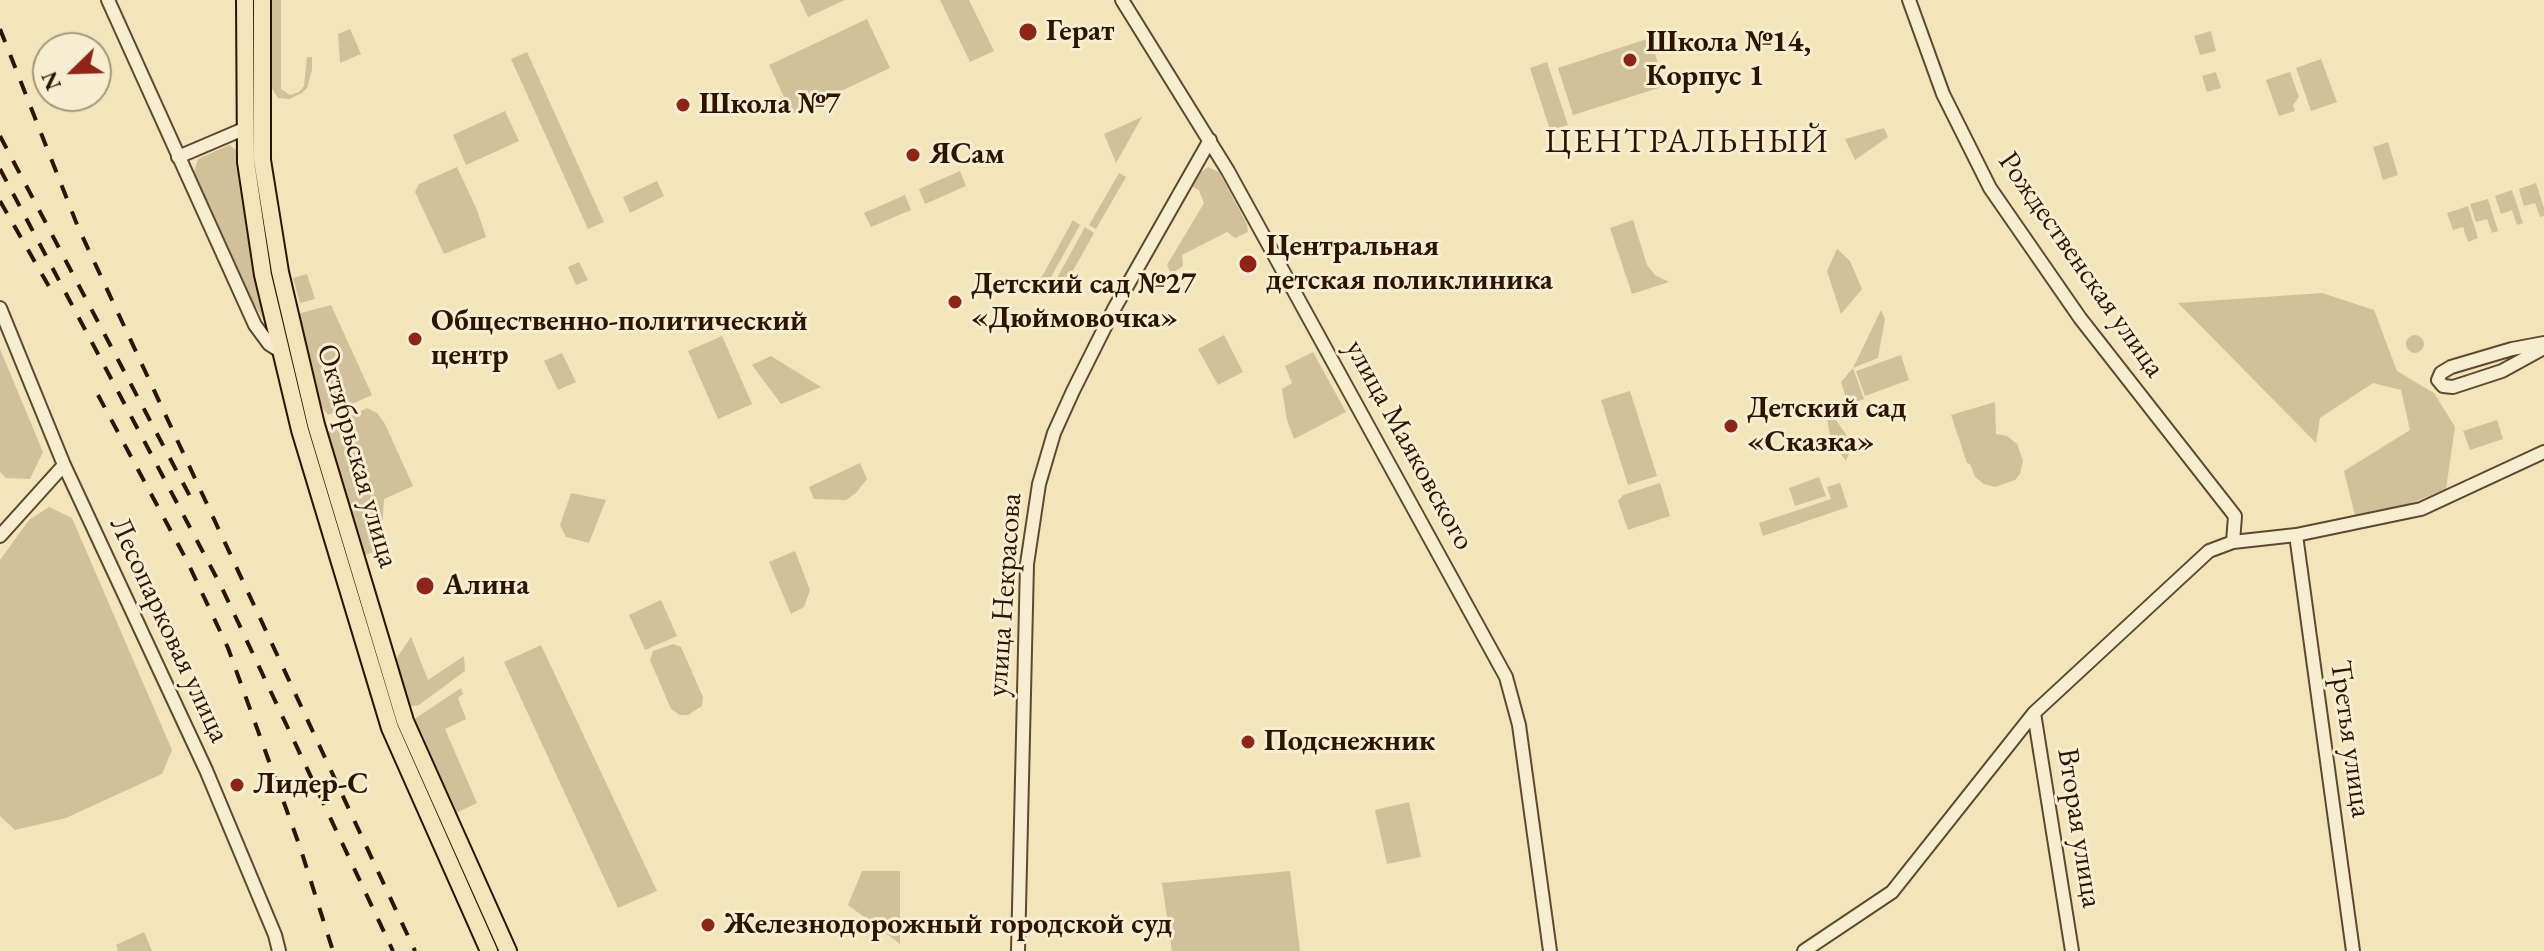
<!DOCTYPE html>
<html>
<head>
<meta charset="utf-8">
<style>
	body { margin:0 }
	#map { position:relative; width:2544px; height:951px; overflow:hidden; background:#f2e5ba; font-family:"EB Garamond",serif }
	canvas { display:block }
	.north { position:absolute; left:32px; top:32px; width:80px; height:80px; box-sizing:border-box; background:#f7eed2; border:2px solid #a6977e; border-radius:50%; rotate:247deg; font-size:22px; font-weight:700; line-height:32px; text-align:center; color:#2c1401 }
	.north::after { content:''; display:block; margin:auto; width:28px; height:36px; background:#8f2418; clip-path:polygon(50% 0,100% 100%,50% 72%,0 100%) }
</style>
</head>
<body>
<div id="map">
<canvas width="2544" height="951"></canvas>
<div class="north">N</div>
</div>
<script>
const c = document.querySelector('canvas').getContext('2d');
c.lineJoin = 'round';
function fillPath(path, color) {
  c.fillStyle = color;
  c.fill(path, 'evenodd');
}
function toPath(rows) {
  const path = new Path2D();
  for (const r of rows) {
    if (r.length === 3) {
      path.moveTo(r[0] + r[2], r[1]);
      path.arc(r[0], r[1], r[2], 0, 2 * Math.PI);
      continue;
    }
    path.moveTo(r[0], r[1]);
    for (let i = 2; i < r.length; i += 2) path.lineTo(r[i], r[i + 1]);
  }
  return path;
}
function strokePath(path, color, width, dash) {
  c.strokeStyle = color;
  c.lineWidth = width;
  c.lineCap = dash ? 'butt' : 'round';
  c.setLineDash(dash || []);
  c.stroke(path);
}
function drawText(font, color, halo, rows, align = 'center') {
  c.font = font + ' "EB Garamond",serif';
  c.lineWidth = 6;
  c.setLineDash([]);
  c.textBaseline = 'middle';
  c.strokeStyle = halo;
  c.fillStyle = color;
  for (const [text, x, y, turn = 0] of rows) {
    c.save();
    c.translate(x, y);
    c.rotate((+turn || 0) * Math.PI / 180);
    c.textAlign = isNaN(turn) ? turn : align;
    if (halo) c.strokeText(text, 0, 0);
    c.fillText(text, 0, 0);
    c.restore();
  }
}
fillPath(toPath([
	[271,0,281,0,281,89,290,95,299,92,304,86,307,57,312,57,312,70,307,88,302,93,289,99,278,98,270,85],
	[800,0,845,0,808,17],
	[940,0,969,0,994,51,970,62],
	[867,19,890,68,792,114,769,65],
	[350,29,361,54,340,63,338,34],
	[2211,31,2216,51,2200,55,2194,36],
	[1650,38,1665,86,1573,115,1558,68],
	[527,52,604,222,588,229,511,59],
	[2321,59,2337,102,2311,111,2296,68],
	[1547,62,1568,125,1550,130,1530,68],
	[2216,72,2221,88,2207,92,2202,76],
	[2290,72,2299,97,2293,105,2295,111,2279,116,2266,80],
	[505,111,519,141,466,165,453,135],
	[1142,117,1116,163,1104,134],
	[1884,128,1888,137,1855,160,1845,139],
	[2388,142,2398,175,2383,180,2373,147],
	[229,145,239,152,269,324,267,325,254,304,194,172,198,159],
	[457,167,477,210,486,237,444,254,415,192,419,184],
	[1208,167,1219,172,1247,224,1248,232,1235,238,1227,232,1182,255,1183,266,1171,274,1167,265,1204,203,1199,190,1191,186,1192,182,1197,175],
	[960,171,966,186,925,204,919,189],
	[1119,173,1126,177,1096,229,1089,225],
	[657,181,664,196,630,213,623,197],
	[2536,183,2544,208,2544,216,2540,217,2535,203,2524,206,2519,189],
	[2512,190,2523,223,2517,225,2512,210,2501,214,2495,196],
	[905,195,911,210,871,227,864,213],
	[2488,199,2498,231,2492,233,2487,219,2476,222,2470,204],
	[2468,206,2478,238,2468,242,2463,227,2453,230,2447,213],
	[1073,220,1080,225,1046,286,1039,282],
	[1633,220,1647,265,1655,275,1669,282,1632,294,1610,228],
	[1085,227,1094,233,1060,294,1051,289],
	[1837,249,1850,261,1862,289,1841,314,1827,271],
	[579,262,588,280,576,285,568,267],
	[307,274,315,299,300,303,293,278],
	[2322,293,2374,310,2397,371,2434,393,2455,427,2446,489,2407,505,2355,515,2344,471,2410,430,2401,390,2373,383,2320,418,2316,443,2178,303],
	[331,305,372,395,328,415,321,406,297,314],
	[1881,310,1885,319,1878,358,1853,368,1864,399,1848,405,1841,382,1853,368],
	[2415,344,9],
	[1224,335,1243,372,1218,385,1198,349],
	[722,336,752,404,718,419,688,351],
	[0,349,43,452,30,479,6,478,0,472],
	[1313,352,1346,412,1294,439,1287,420,1282,389,1292,383,1285,366],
	[562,353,576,382,558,390,544,361],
	[1901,355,1909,380,1865,396,1856,371],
	[771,356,821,387,781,404,752,365],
	[1630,391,1657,476,1628,485,1601,400],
	[1995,402,1996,434,2007,436,2017,444,2023,461,2020,474,2015,480,1995,487,1984,484,1975,477,1970,464,1967,463,1951,415],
	[367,408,377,413,385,424,413,486,384,499,381,549,363,556,328,432,335,423],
	[1834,417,1849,439,1849,454,1846,461,1831,441,1827,419],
	[2497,420,2503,439,2470,450,2463,431],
	[860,463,867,479,856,493,846,500,814,499,809,487],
	[1819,477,1826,496,1795,506,1789,488],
	[1660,483,1670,516,1628,530,1618,501,1623,495],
	[1840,483,1848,507,1763,536,1759,523,1831,499,1827,487],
	[571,493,606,500,589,543,566,537,560,525],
	[49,507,72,518,172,750,162,774,66,818,15,830,0,816,0,560,29,520],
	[795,551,810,590,804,607,791,614,769,562],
	[661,600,677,636,645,650,629,615],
	[411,637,428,680,464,656,465,671,419,705,408,707,394,662],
	[673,644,681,647,703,697,702,706,688,715,680,715,671,709,650,660,653,651],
	[541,645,657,891,618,908,504,662],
	[461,688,463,694,458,698,466,719,445,729,477,803,456,813,413,720],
	[1409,802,1421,857,1387,864,1375,810],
	[862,871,900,871,900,944,848,905],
	[1290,871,1300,951,1172,951,1162,883],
	[144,932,152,951,118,951,116,945]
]), '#d0c19b');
const minor = toPath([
	[108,0,255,325,269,344,283,353],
	[1122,0,1228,171,1506,677,1519,725,1550,951],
	[1909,0,1943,94,1990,188,2080,318,2235,516,2233,542],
	[178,157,246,128],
	[0,308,64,465,206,770,275,935,279,951],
	[2544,343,2512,349,2451,367,2441,373,2438,380,2443,386,2453,387,2502,371,2544,348],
	[2296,535,2353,951],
	[0,536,64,465],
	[2034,713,2072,951],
	[1018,951,1027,564,1039,484,1054,433,1073,391,1114,309,1210,140],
	[1804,951,1892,892,2034,713,2209,551,2233,542,2296,535,2421,509,2544,452]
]);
const major = toPath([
	[245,0,246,162,263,275,300,430,390,728,489,951],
	[262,0,262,160,280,272,316,425,405,721,508,951]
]);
strokePath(minor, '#5e482f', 16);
strokePath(major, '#2c1401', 20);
strokePath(minor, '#f7eed2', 12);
strokePath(major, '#f2e5ba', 16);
strokePath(toPath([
	[0,29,78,227,415,951],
	[0,136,193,502],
	[0,169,221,586,393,951],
	[0,201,51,290],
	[98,395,187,561,228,648,300,847,333,951]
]), '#2c1401', 4, [14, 14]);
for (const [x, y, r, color] of [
	[1028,32,10,"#8f2418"],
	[1630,60,8,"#8f2418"],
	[683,105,8,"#8f2418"],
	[913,155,8,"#8f2418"],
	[1248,264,10,"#8f2418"],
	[955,302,8,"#8f2418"],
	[415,339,8,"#8f2418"],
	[1731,426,8,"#8f2418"],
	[425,586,10,"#8f2418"],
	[1248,742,8,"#8f2418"],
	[237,785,8,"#8f2418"],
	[708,925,8,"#8f2418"]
]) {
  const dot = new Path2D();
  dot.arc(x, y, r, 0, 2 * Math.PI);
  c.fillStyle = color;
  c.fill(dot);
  strokePath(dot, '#f7eed2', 3);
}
drawText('bold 30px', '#2c1401', '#f7eed2', [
	["Герат",1046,32],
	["Школа №14,",1646,43],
	["Корпус 1",1646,77],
	["Школа №7",699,105],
	["ЯСам",929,155],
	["Центральная",1266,247],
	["детская поликлиника",1266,281],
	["Детский сад №27",971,285],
	["«Дюймовочка»",971,319],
	["Общественно-политический",431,322],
	["центр",431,356],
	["Детский сад",1747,409],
	["«Сказка»",1747,443],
	["Алина",443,586],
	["Подснежник",1264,742],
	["Лидер-С",253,785],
	["Железнодорожный городской суд",724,925]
], 'left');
drawText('30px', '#2c1401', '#f7eed2', [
	["Рождественская улица",2081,265,55],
	["улица Маяковского",1409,445,61],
	["Октябрьская улица",357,456,74],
	["улица Некрасова",1005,595,-86],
	["Лесопарковая улица",169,630,65],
	["Третья улица",2350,739,82],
	["Вторая улица",2079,828,81]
]);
c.letterSpacing = '2px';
drawText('34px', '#2c1401', '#f7eed2', [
	["ЦЕНТРАЛЬНЫЙ",1687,143]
]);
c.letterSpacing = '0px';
</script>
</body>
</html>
